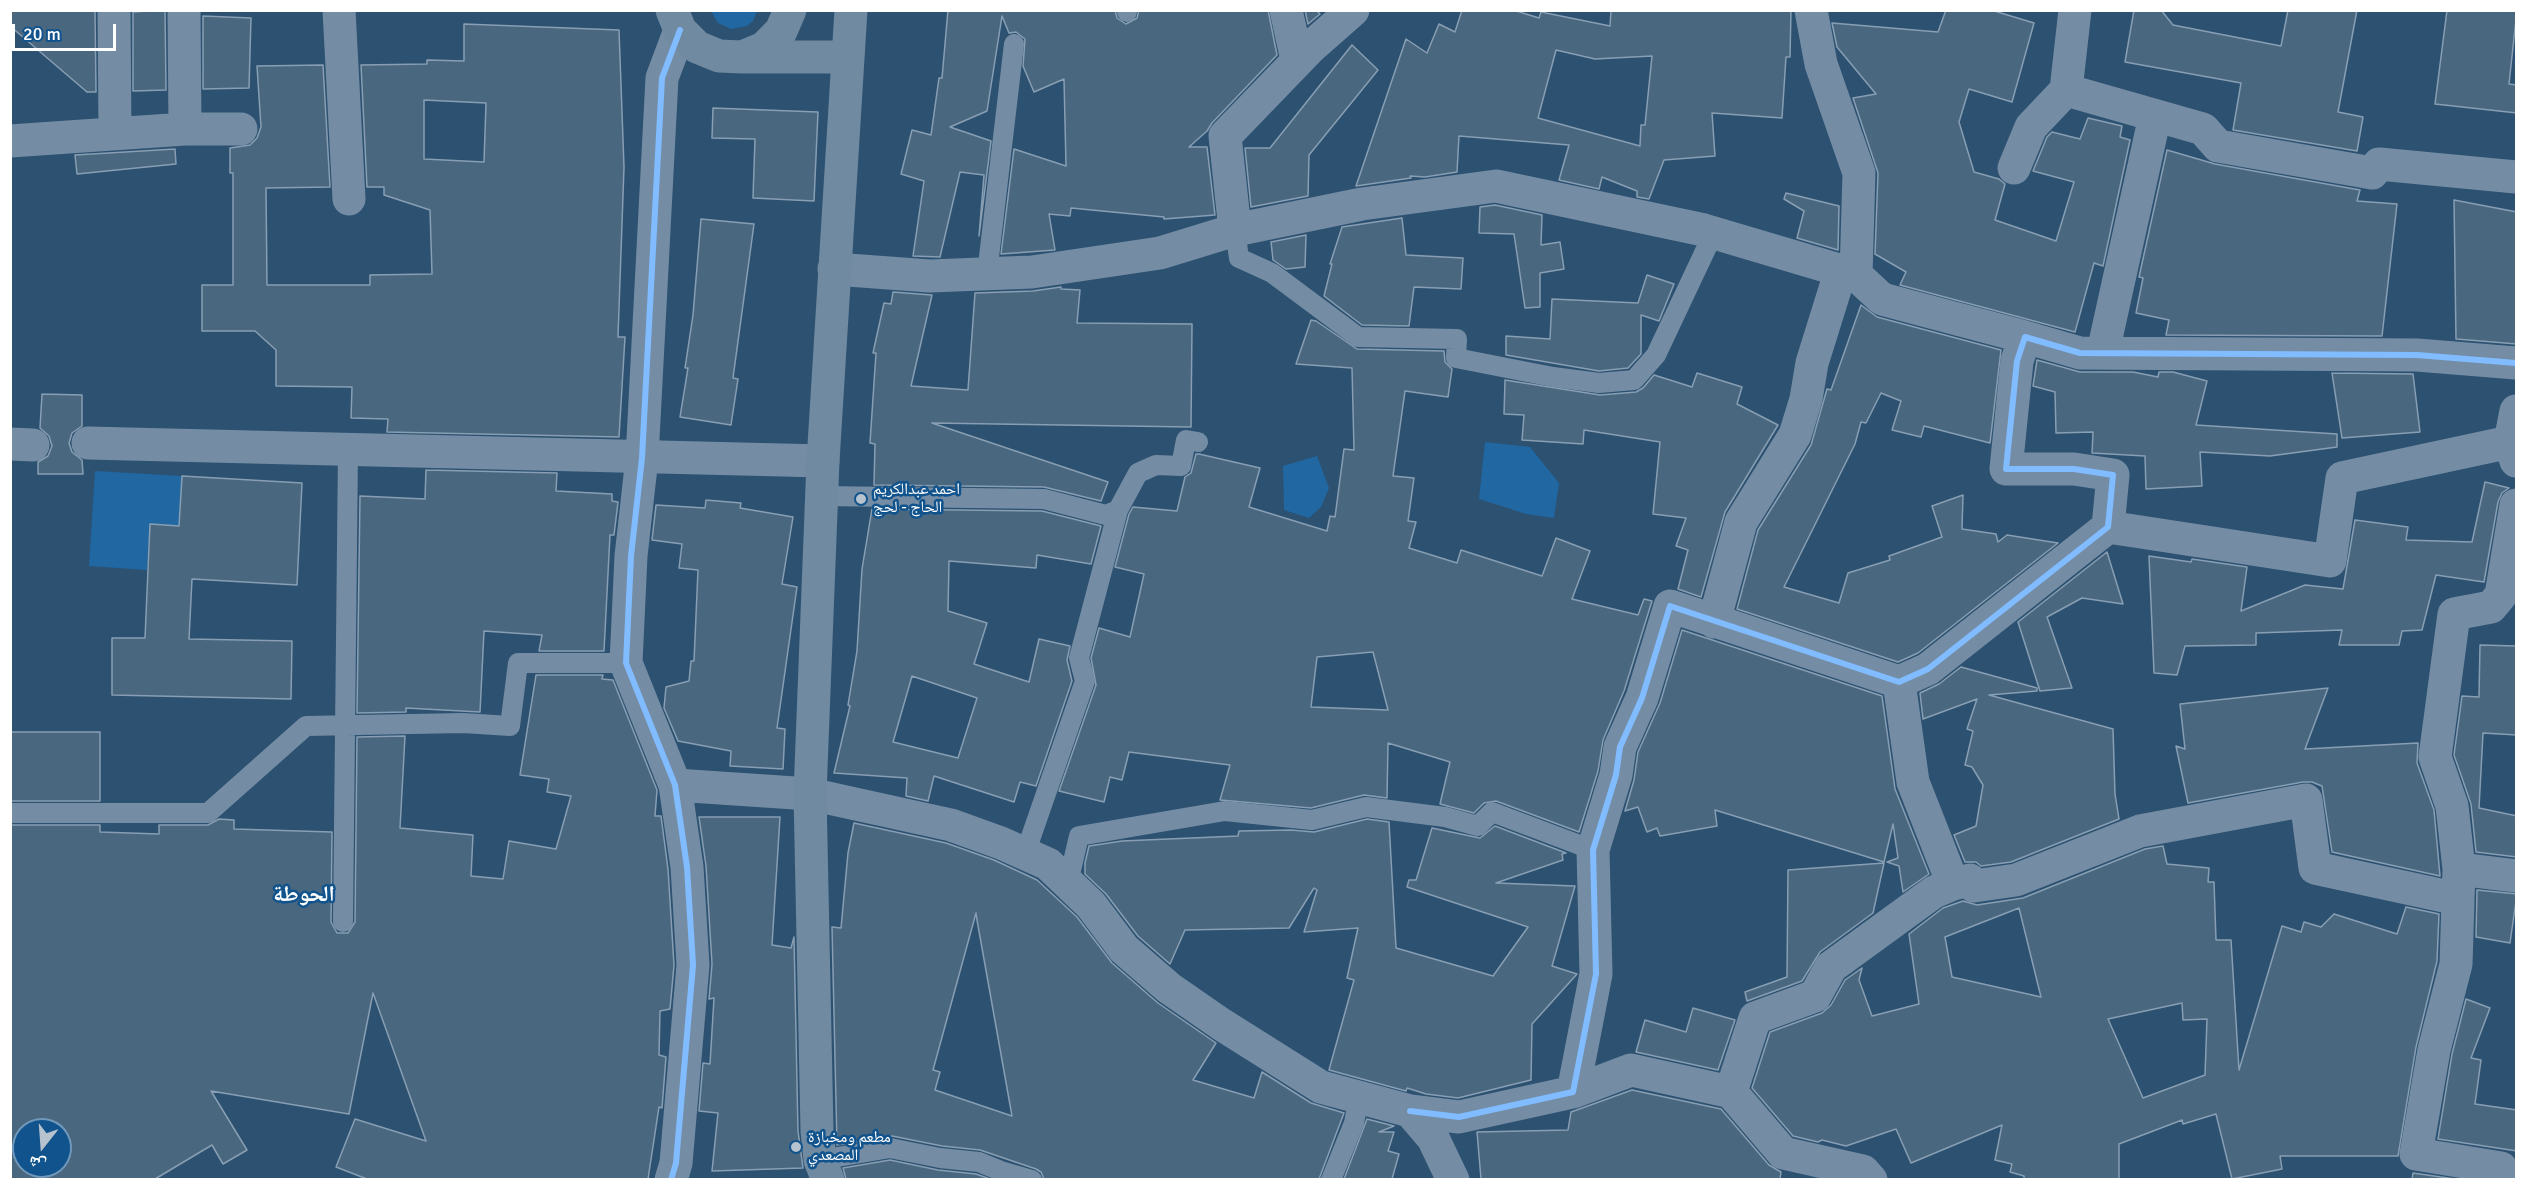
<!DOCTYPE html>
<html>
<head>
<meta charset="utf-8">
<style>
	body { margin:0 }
	#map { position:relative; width:2527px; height:1190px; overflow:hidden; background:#2d5170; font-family:Signika,"Noto Naskh Arabic",sans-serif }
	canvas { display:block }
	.frame { position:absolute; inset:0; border:12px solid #fff; pointer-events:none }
	.north { position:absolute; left:12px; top:1118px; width:60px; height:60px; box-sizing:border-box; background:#11538c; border:2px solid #7098ba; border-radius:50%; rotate:197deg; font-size:16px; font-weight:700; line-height:24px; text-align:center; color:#fff }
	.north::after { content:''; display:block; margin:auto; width:21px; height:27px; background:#b6c2cd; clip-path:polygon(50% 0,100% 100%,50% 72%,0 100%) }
	.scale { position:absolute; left:12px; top:24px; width:104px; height:27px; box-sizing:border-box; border:3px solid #fff; border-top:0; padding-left:8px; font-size:18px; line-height:21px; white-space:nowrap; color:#fff; -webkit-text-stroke:4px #11538c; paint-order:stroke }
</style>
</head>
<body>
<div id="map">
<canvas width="2527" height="1190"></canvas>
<div class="frame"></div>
<div class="north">ش</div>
<div class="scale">20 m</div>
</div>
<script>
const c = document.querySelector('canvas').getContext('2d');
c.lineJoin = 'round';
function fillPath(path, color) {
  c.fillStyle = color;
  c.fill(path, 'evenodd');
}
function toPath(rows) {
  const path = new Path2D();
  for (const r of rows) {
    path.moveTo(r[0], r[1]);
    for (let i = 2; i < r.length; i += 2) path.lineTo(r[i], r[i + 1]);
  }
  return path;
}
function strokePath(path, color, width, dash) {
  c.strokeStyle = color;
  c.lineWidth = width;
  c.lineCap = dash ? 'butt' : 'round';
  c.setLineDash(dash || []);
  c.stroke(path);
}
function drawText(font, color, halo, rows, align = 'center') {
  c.font = font + ' Signika,"Noto Naskh Arabic",sans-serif';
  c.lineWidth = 5;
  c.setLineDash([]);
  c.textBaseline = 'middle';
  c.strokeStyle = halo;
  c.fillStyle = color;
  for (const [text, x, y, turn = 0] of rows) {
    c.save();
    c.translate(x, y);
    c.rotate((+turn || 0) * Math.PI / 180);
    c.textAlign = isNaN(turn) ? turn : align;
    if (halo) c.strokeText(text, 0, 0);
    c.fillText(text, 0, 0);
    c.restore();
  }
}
fillPath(toPath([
	[711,11,711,10,757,11,753,21,747,26,731,29,718,23],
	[1485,442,1530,447,1559,483,1554,518,1526,514,1479,499],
	[1317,456,1329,488,1321,507,1309,518,1284,510,1283,466],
	[95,471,182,476,179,526,150,524,147,570,89,566]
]), '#2167a2');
const building = toPath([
	[10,10,95,10,96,92,87,92,10,26,10,10],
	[165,10,166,90,133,91,133,12,165,10],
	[948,10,1115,10,1117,18,1126,24,1137,18,1139,10,1268,10,1277,55,1212,123,1207,131,1189,147,1207,147,1215,215,1164,219,1164,217,1071,208,1070,216,1049,214,1055,250,1001,254,1014,149,1066,166,1064,79,1034,92,1023,66,1025,39,1016,32,1009,33,1002,16,987,111,950,127,991,141,979,236,984,175,960,172,940,257,913,256,924,181,901,174,912,130,931,135,939,78,942,78,948,10],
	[1305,10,1316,10,1320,14,1308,24,1305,10],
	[1462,10,1513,10,1539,18,1541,12,1610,26,1611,10,1791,10,1790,57,1786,57,1782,118,1712,113,1715,156,1664,160,1649,199,1637,197,1637,191,1602,177,1599,189,1559,180,1569,145,1459,136,1457,172,1425,177,1410,176,1411,178,1356,186,1406,39,1427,53,1439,24,1455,32,1462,10],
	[1556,50,1595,59,1652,56,1645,125,1641,125,1640,146,1538,118,1556,50],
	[1946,10,1991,10,2034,23,2012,102,1969,89,1959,122,1974,172,1999,179,2005,184,1995,220,2056,241,2074,182,2033,171,2047,137,2052,132,2080,139,2088,118,2122,126,2120,137,2130,140,2103,266,2094,263,2075,332,1900,285,1906,272,1875,254,1878,173,1853,98,1876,94,1837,47,1832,23,1938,32,1946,10],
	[2134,10,2161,10,2173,25,2281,46,2288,10,2357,10,2338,112,2363,117,2357,151,2233,130,2241,83,2125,62,2134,10],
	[2447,10,2517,10,2509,84,2517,85,2517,113,2435,104,2447,10],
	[203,16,251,18,249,88,203,89,203,16],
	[464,24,619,30,624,167,618,337,625,337,619,437,387,432,388,419,351,418,352,387,276,386,276,350,255,331,202,331,202,285,233,285,233,173,230,173,230,148,250,145,257,138,261,127,257,66,323,65,330,187,266,188,267,285,370,285,370,275,432,274,430,210,384,195,384,187,367,187,361,65,427,64,427,60,464,61,464,24],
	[424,100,486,103,484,162,424,159,424,100],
	[1352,45,1378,70,1309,155,1308,196,1251,207,1245,148,1270,148,1352,45],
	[713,108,818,112,814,201,753,198,755,139,712,138,713,108],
	[175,149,176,164,77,174,75,155,175,149],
	[2167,150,2215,164,2360,190,2357,201,2397,204,2382,336,2166,335,2169,320,2136,313,2143,278,2139,277,2167,150],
	[1786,193,1839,206,1838,250,1797,238,1804,211,1784,199,1786,193],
	[2454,200,2517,212,2517,344,2456,339,2454,200],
	[1495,205,1542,215,1541,245,1560,242,1564,269,1540,273,1540,307,1525,308,1514,234,1479,233,1480,207,1495,205],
	[1402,218,1406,255,1463,258,1461,289,1414,287,1409,326,1362,325,1324,296,1332,264,1330,264,1342,227,1402,218],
	[701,219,754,224,733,378,738,379,731,425,680,417,688,368,685,368,693,315,701,219],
	[1306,235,1305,267,1286,269,1273,260,1271,242,1306,235],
	[1647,275,1674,284,1659,321,1641,315,1641,354,1628,368,1599,371,1506,355,1506,336,1550,339,1552,299,1638,303,1647,275],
	[1061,287,1061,289,1080,290,1077,323,1192,324,1191,427,932,423,1108,482,1101,501,1044,487,874,485,875,444,870,443,876,353,873,353,884,303,891,304,893,292,932,295,911,386,968,390,975,293,1033,291,1061,287],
	[1861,305,1877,317,2001,350,1990,443,1924,426,1921,437,1892,430,1901,401,1881,393,1866,423,1861,422,1855,444,1784,587,1839,603,1848,573,1890,560,1889,556,1942,537,1932,506,1963,495,1962,529,1996,534,1998,542,2007,535,2058,543,1918,653,1898,662,1737,609,1758,530,1811,445,1827,389,1831,390,1861,305],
	[1311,320,1316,321,1357,349,1444,351,1445,362,1452,369,1448,397,1405,391,1393,476,1414,478,1408,521,1416,522,1409,548,1457,563,1461,550,1542,576,1556,538,1590,551,1572,599,1638,615,1644,599,1652,601,1624,691,1603,740,1598,771,1579,832,1496,801,1484,803,1474,813,1440,804,1450,762,1388,743,1387,798,1364,795,1311,808,1220,800,1230,765,1129,752,1122,780,1110,777,1104,802,1059,791,1096,685,1091,658,1099,628,1130,637,1144,574,1115,567,1129,514,1133,507,1177,511,1185,477,1191,473,1196,454,1199,454,1260,468,1249,507,1327,531,1330,516,1335,517,1344,449,1354,450,1352,368,1296,364,1311,320],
	[1373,652,1388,710,1311,707,1317,657,1373,652],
	[2037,360,2080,372,2133,372,2158,377,2159,372,2173,372,2207,381,2196,425,2337,434,2337,447,2270,456,2200,452,2202,486,2146,489,2145,456,2092,453,2093,432,2056,433,2055,392,2033,386,2037,360],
	[1697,373,1742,387,1737,404,1778,425,1725,512,1701,597,1678,589,1688,550,1676,546,1686,518,1653,514,1660,442,1584,430,1583,444,1522,440,1524,415,1504,414,1505,380,1600,395,1636,392,1643,388,1654,375,1692,387,1697,373],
	[2332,373,2413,374,2420,432,2342,438,2332,373],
	[42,394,82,395,82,426,72,433,69,443,72,452,82,460,83,474,38,474,38,462,48,456,52,446,49,436,40,428,42,394],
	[426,470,557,473,556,491,612,494,612,501,618,502,614,535,610,535,604,651,539,651,542,635,484,631,480,712,406,708,406,712,357,713,360,496,425,499,426,470],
	[182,476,302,483,297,585,192,579,189,639,292,641,291,699,112,695,112,638,145,638,150,524,179,526,182,476],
	[2485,482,2509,488,2502,493,2498,502,2484,582,2436,575,2422,630,2402,631,2399,645,2339,645,2342,630,2256,633,2256,645,2185,646,2177,675,2154,673,2149,556,2191,562,2192,559,2247,567,2241,611,2305,585,2343,589,2355,520,2408,527,2406,540,2472,542,2485,482],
	[706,500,741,503,740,508,793,517,782,584,797,587,777,728,785,729,783,769,730,766,731,751,678,741,664,708,666,687,689,681,691,661,694,661,698,570,679,568,682,544,652,540,656,505,705,508,706,500],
	[872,509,1042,511,1101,526,1091,564,1037,555,1036,568,949,561,948,611,987,623,974,664,1029,682,1039,639,1070,646,1067,660,1072,681,1036,786,1020,782,1014,802,934,776,928,801,906,796,907,778,834,773,850,706,848,705,857,651,862,569,872,509],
	[912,676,977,698,958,758,893,742,912,676],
	[2107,552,2123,604,2082,598,2047,617,2072,688,2040,691,2018,622,2107,552],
	[1682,630,1882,696,1895,789,1929,874,1903,892,1899,866,1887,862,1898,858,1893,824,1884,862,1715,810,1717,826,1660,836,1657,828,1647,832,1638,807,1625,811,1634,780,1638,752,1660,703,1682,630],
	[2480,645,2517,646,2517,735,2483,733,2479,808,2517,816,2517,857,2476,852,2471,804,2454,755,2462,696,2479,697,2480,645],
	[1961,667,2037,688,2037,691,1989,695,2113,729,2115,794,2119,819,2011,862,1981,866,1976,862,1965,862,1954,835,1976,826,1983,785,1972,767,1965,765,1973,731,1967,729,1977,699,1923,719,1920,693,1939,684,1961,667],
	[536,675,603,675,602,679,613,680,657,790,655,816,661,816,668,869,674,965,670,1009,660,1011,659,1055,666,1057,662,1108,659,1107,648,1179,367,1179,336,1167,355,1119,426,1141,373,993,349,1114,211,1091,247,1150,223,1164,212,1145,155,1179,10,1179,10,825,100,825,100,832,159,834,159,825,208,825,219,819,234,820,234,829,332,832,331,922,337,933,348,933,355,922,357,737,405,736,400,828,473,835,471,876,503,879,509,841,556,849,571,796,547,792,549,779,520,775,536,675],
	[24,1130,60,1130,60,1166,24,1166,24,1130],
	[2328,688,2305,749,2418,743,2417,763,2434,810,2440,876,2332,852,2322,786,2312,782,2303,782,2188,803,2176,746,2185,749,2180,704,2328,688],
	[10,732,100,732,100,801,10,801,10,732],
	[699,817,780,817,772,945,791,948,794,937,798,1131,803,1168,712,1171,718,1113,699,1111,703,1063,710,1064,714,998,709,999,712,964,706,866,699,817],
	[1367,819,1389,822,1396,948,1493,976,1528,927,1407,887,1409,880,1416,880,1432,828,1480,838,1495,826,1566,853,1562,854,1563,860,1496,883,1575,886,1552,966,1577,974,1532,1024,1531,1080,1458,1098,1426,1094,1407,1088,1406,1091,1329,1070,1354,980,1347,978,1358,928,1304,932,1317,890,1314,888,1289,928,1185,930,1170,964,1138,936,1106,894,1085,874,1085,863,1089,846,1122,841,1238,836,1239,831,1291,830,1314,832,1367,819],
	[854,823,946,843,994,860,1037,880,1077,917,1112,963,1158,1003,1216,1043,1193,1080,1254,1098,1262,1072,1311,1103,1344,1113,1319,1179,1044,1179,1041,1172,1036,1169,980,1150,942,1146,892,1136,837,1145,832,927,841,928,848,853,854,823],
	[976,913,977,920,1012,1116,935,1090,940,1072,933,1070,976,913],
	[2163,846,2167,864,2209,868,2208,882,2214,882,2216,940,2231,940,2239,1070,2282,926,2301,932,2304,922,2321,927,2334,914,2397,934,2406,907,2439,914,2437,961,2416,1047,2398,1156,2280,1156,2282,1169,2232,1179,2216,1114,2183,1124,2182,1120,2119,1144,2119,1179,2024,1179,2024,1176,2010,1172,2012,1164,1995,1160,2002,1125,1911,1163,1896,1129,1846,1146,1822,1140,1818,1142,1793,1136,1752,1088,1770,1032,1822,1013,1831,1005,1845,980,1862,968,1859,980,1872,1016,1919,1004,1909,934,1943,908,1963,901,1977,905,2023,898,2145,849,2163,846],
	[2019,908,2041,997,1952,977,1945,937,2019,908],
	[2182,1003,2183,1020,2207,1019,2205,1075,2143,1098,2108,1019,2182,1003],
	[1884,863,1873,913,1820,952,1802,981,1747,1001,1745,992,1787,977,1788,870,1884,863],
	[2477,890,2517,894,2510,943,2476,937,2477,890],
	[2466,999,2490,1008,2471,1058,2481,1060,2475,1104,2517,1110,2517,1151,2438,1139,2452,1054,2466,999],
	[1693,1008,1735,1020,1718,1070,1636,1052,1645,1020,1686,1032,1693,1008],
	[1632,1090,1721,1109,1769,1165,1781,1172,1780,1179,1481,1179,1477,1132,1568,1130,1571,1112,1632,1090],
	[1367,1119,1394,1126,1379,1132,1394,1132,1388,1151,1399,1154,1392,1179,1344,1179,1367,1119],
	[890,1160,938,1170,976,1174,990,1179,846,1179,843,1168,890,1160],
	[2413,1173,2455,1179,2412,1179,2413,1173]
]);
fillPath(building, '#4a6780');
strokePath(building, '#889fb3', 1.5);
strokePath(toPath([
	[1127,12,1127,10],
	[1235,230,1239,258,1272,273,1358,337,1457,339,1456,358,1553,377,1599,383,1634,380,1656,355,1714,232],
	[987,274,1014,44],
	[821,496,1044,499,1106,515,1118,510,1138,473,1156,465,1181,466,1186,440,1198,442],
	[10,813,208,813,306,726,463,723,510,726,518,663,626,663],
	[1025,854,1085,681,1079,658,1118,510],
	[1068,883,1079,836,1225,811,1312,820,1366,807,1445,817,1478,826,1492,812,1593,850],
	[343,922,348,450],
	[820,1160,890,1148,940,1158,979,1162,1001,1171,1032,1180],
	[1331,1180,1354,1123,1359,1097]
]), '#748da5', 20);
strokePath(toPath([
	[114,10,115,133],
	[339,10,349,199],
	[1286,10,1297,60],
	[1811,10,1821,64,1859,173,1856,275,1882,299,2025,337],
	[2075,10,2066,90,2203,129,2218,146,2372,173,2379,164,2516,177],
	[185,129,241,129],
	[10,141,185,129,184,10],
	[2014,168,2031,127,2066,90],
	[1235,230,1362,204,1496,186,1704,230,1856,275],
	[834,269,930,276,1032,272,1160,253,1235,230,1225,136,1311,47,1353,10],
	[2103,352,2155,116],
	[2516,411,2510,442,2516,461],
	[88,443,823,461],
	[10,444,33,445],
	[2108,527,2330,561,2342,478,2510,442],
	[1714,622,1741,522,1795,435,1806,399,1812,363,1841,270],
	[1899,682,1913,782,1953,884,1970,880,1974,886,2016,880,2140,831,2306,800,2315,868,2458,899],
	[675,785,810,794,951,825,1001,843,1048,864,1091,905,1124,949,1169,988,1221,1024,1321,1087,1410,1111,1433,1138,1453,1180],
	[2459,869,2516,876],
	[1573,1092,1631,1070,1731,1092,1755,1018,1815,996,1831,967,1934,892,1953,884],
	[1731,1092,1783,1153,1863,1171,1871,1180],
	[1410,1111,1459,1117,1573,1092,1596,974,1593,850,1616,775,1620,747,1642,698,1670,606,1899,682,1928,669,2108,527,2113,475,2074,469,2006,469,2017,361,2025,337,2080,353,2417,355,2516,363],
	[671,1180,676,1163,693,965,687,867,675,785,626,663,631,556,642,458,662,78,680,30],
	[2501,1180,2501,1168,2416,1154,2434,1050,2456,964,2459,869,2452,806,2435,757,2454,614,2491,607,2501,595,2516,505]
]), '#748da5', 33);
strokePath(toPath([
	[672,10,680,30,697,47,719,56,742,57,764,48,781,31,790,10],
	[744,57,847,57],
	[828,1180,820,1160,817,1131,810,794,823,461,851,10]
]), '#6f8aa1', 33);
strokePath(toPath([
	[1410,1111,1459,1117,1573,1092,1596,974,1593,850,1616,775,1620,747,1642,698,1670,606,1899,682,1928,669,2108,527,2113,475,2074,469,2006,469,2017,361,2025,337,2080,353,2417,355,2516,363],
	[671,1180,676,1163,693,965,687,867,675,785,626,663,631,556,642,458,662,78,680,30]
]), '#80bcff', 6);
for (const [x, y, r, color] of [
	[861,499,6,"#b6c2cd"],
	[796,1147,6,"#b6c2cd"]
]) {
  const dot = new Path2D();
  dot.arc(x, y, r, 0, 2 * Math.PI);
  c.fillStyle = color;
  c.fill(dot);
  strokePath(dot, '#11538c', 2);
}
drawText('16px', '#fff', '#11538c', [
	["احمد عبدالكريم",873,490],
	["الحاج - لحج",873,508],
	["مطعم ومخبازة",808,1138],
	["المصعدي",808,1156]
], 'left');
drawText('bold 22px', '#fff', '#11538c', [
	["الحوطة",304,895]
]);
</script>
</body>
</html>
